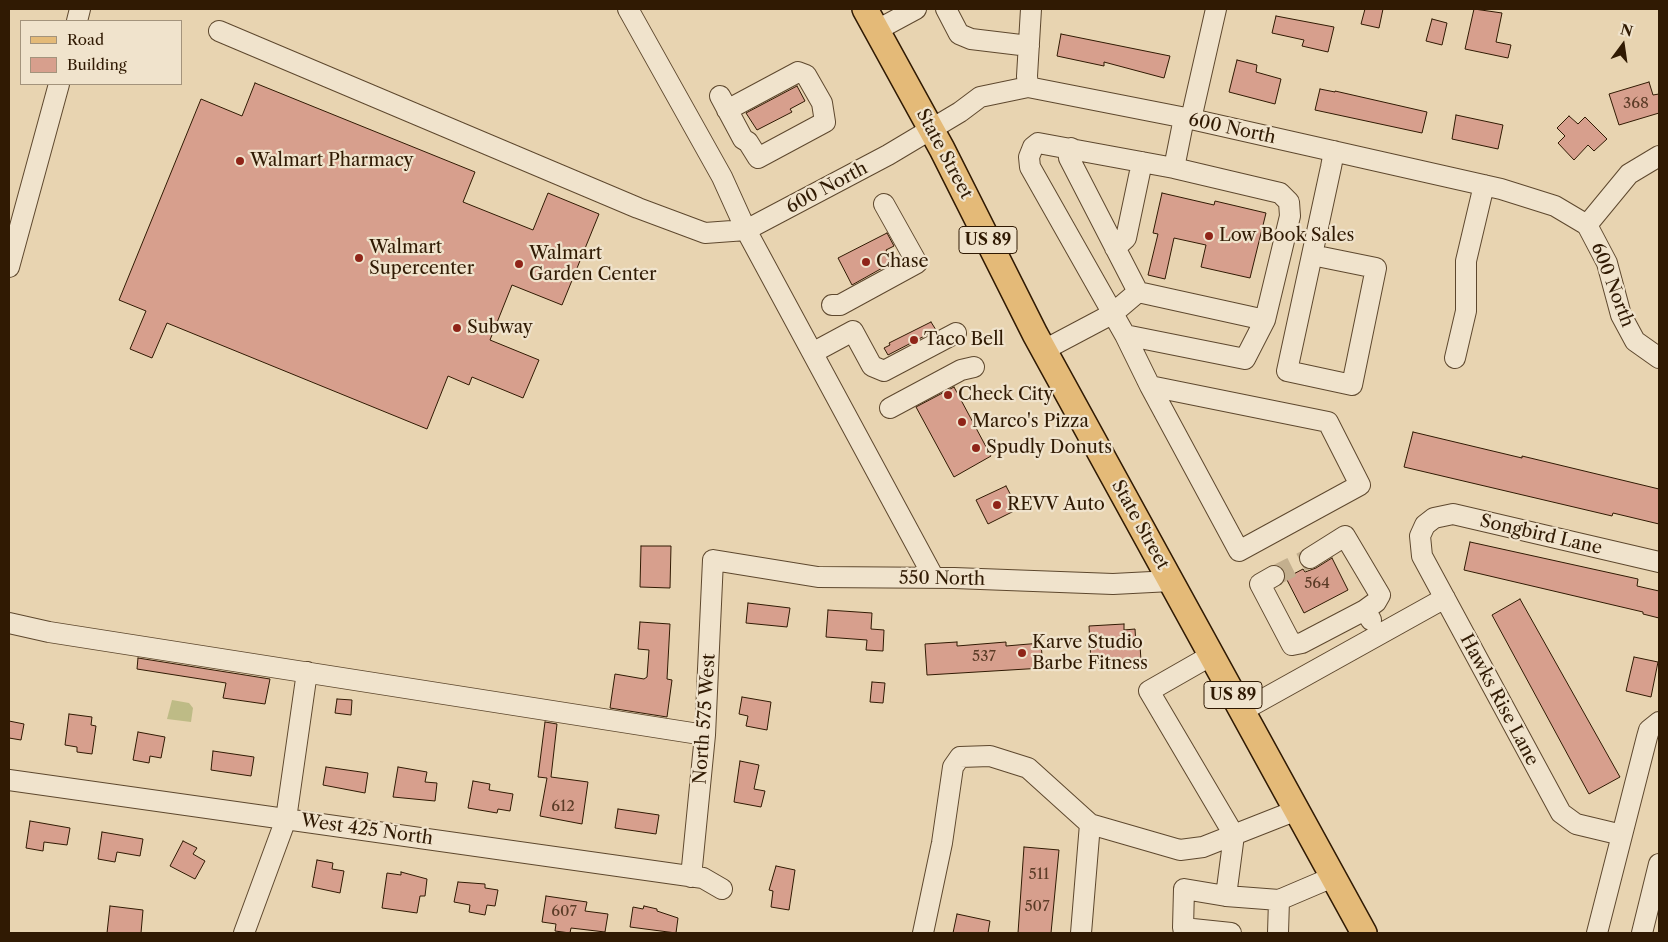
<!DOCTYPE html>
<html>
<head>
<meta charset="utf-8">
<style>
	body { margin:0 }
	#map { position:relative; width:1668px; height:942px; overflow:hidden; background:#e8d4b1; font-family:"Libre Caslon Text",serif }
	canvas { display:block }
	.frame { position:absolute; inset:0; border:10px solid #301a03; pointer-events:none }
	.legend { position:absolute; left:20px; top:20px; width:162px; height:65px; box-sizing:border-box; background:#f0e3cc; border:1px solid #a3937c; margin:0; padding:6px 9px; list-style:none; font-size:15px; color:#301a03 }
	.legend li { display:flex; align-items:center; gap:10px; height:25px }
	.legend b { width:25px; border:1px solid #a3937c }
	.north { position:absolute; left:1598px; top:20px; width:50px; height:50px; -webkit-text-stroke:4px #f0e3cc; paint-order:stroke; rotate:14deg; font-size:14px; font-weight:700; line-height:20px; text-align:center; color:#301a03 }
	.north::after { content:''; display:block; margin:auto; width:18px; height:22px; background:#301a03; clip-path:polygon(50% 0,100% 100%,50% 72%,0 100%) }
</style>
</head>
<body>
<div id="map">
<canvas width="1668" height="942"></canvas>
<div class="frame"></div>
<ul class="legend">
<li><b style="height:6px;background:#e4ba78"></b>Road</li>
<li><b style="height:14px;background:#d79f8d"></b>Building</li>
</ul>
<div class="north">N</div>
</div>
<script>
const c = document.querySelector('canvas').getContext('2d');
c.lineJoin = 'round';
function fillPath(path, color) {
  c.fillStyle = color;
  c.fill(path, 'evenodd');
}
function toPath(rows) {
  const path = new Path2D();
  for (const r of rows) {
    path.moveTo(r[0], r[1]);
    for (let i = 2; i < r.length; i += 2) path.lineTo(r[i], r[i + 1]);
  }
  return path;
}
function strokePath(path, color, width, dash) {
  c.strokeStyle = color;
  c.lineWidth = width;
  c.lineCap = dash ? 'butt' : 'round';
  c.setLineDash(dash || []);
  c.stroke(path);
}
function drawText(font, color, halo, rows, align = 'center') {
  c.font = font + ' "Libre Caslon Text",serif';
  c.lineWidth = 4.5;
  c.setLineDash([]);
  c.textBaseline = 'middle';
  c.strokeStyle = halo;
  c.fillStyle = color;
  for (const [text, x, y, turn = 0] of rows) {
    c.save();
    c.translate(x, y);
    c.rotate((+turn || 0) * Math.PI / 180);
    c.textAlign = isNaN(turn) ? turn : align;
    if (halo) c.strokeText(text, 0, 0);
    c.fillText(text, 0, 0);
    c.restore();
  }
}
fillPath(toPath([
	[172,700,189,703,193,708,191,722,167,719]
]), '#bebb86');
const building = toPath([
	[1365,9,1383,9,1379,28,1361,24,1365,9],
	[1474,9,1502,13,1496,42,1511,45,1508,58,1465,49,1474,9],
	[1276,16,1334,27,1328,52,1302,46,1304,40,1272,33,1276,16],
	[1432,19,1447,23,1442,45,1426,41,1432,19],
	[1061,34,1170,56,1164,78,1104,62,1104,66,1057,56,1061,34],
	[1237,60,1257,65,1256,72,1281,79,1275,104,1229,92,1237,60],
	[1649,82,1653,95,1659,94,1659,113,1619,125,1609,94,1649,82],
	[255,83,475,172,463,202,533,230,548,193,599,214,562,305,512,285,490,340,539,360,523,398,472,377,469,385,448,376,427,429,167,323,152,358,130,349,146,311,119,300,201,99,242,116,255,83],
	[797,86,805,101,790,109,792,112,757,130,746,113,797,86],
	[1320,89,1335,92,1335,91,1427,112,1422,133,1315,110,1320,89],
	[1456,115,1503,125,1498,149,1452,139,1456,115],
	[1569,116,1578,124,1585,117,1607,139,1594,151,1588,145,1574,160,1558,143,1565,136,1557,128,1569,116],
	[1162,193,1214,205,1215,201,1266,213,1250,278,1201,267,1206,245,1174,238,1165,279,1148,275,1158,234,1153,233,1162,193],
	[887,233,894,246,886,250,893,262,852,285,838,258,887,233],
	[931,322,936,330,888,355,884,348,890,345,889,343,931,322],
	[954,387,991,456,954,477,916,407,954,387],
	[1413,432,1522,458,1522,456,1659,489,1659,524,1613,513,1612,516,1404,467,1413,432],
	[1006,486,1018,509,988,524,976,500,1006,486],
	[1470,542,1638,579,1637,586,1659,591,1659,618,1643,614,1643,612,1464,570,1470,542],
	[641,546,671,546,670,588,640,587,641,546],
	[1332,558,1348,590,1304,613,1286,578,1303,569,1305,572,1316,568,1332,558],
	[1520,599,1620,777,1589,794,1492,615,1520,599],
	[748,603,790,608,787,627,746,623,748,603],
	[828,610,872,613,871,629,884,630,883,651,866,650,867,640,826,637,828,610],
	[640,622,670,624,667,679,672,680,667,717,610,708,615,674,644,679,647,677,649,650,638,649,640,622],
	[1124,624,1124,630,1135,629,1136,645,1140,645,1141,661,1091,664,1089,626,1124,624],
	[957,642,957,646,1006,642,1006,646,1041,643,1043,668,927,675,925,644,957,642],
	[1634,657,1658,662,1651,697,1626,691,1634,657],
	[138,658,270,679,265,704,223,698,226,683,137,669,138,658],
	[872,682,885,683,883,703,870,702,872,682],
	[742,697,771,702,767,730,746,726,748,716,739,714,742,697],
	[337,699,352,700,351,715,335,713,337,699],
	[69,714,92,717,91,725,96,726,92,754,77,752,77,747,65,745,69,714],
	[9,721,24,724,21,740,9,738,9,721],
	[545,722,557,724,551,777,588,782,582,824,540,816,547,778,538,777,545,722],
	[138,732,165,737,161,758,150,756,149,763,133,760,138,732],
	[213,751,254,757,251,776,211,770,213,751],
	[740,761,759,765,754,789,765,791,761,807,734,802,740,761],
	[326,767,368,773,365,793,323,785,326,767],
	[398,767,427,772,425,782,437,783,435,801,393,797,398,767],
	[473,781,490,784,489,790,513,794,510,811,498,809,497,813,468,808,473,781],
	[618,809,659,815,656,834,615,828,618,809],
	[30,821,70,828,67,845,44,842,43,851,26,848,30,821],
	[102,832,143,839,140,856,117,852,115,862,98,859,102,832],
	[183,841,197,848,193,854,205,861,195,879,170,866,183,841],
	[1024,847,1059,850,1051,933,1018,933,1024,847],
	[317,860,333,863,332,869,344,871,340,893,312,887,317,860],
	[776,866,795,870,789,910,771,907,773,891,769,890,776,866],
	[401,872,427,879,425,896,420,896,417,913,382,908,387,873,401,875,401,872],
	[458,882,485,884,485,888,498,890,495,906,487,905,485,915,469,912,470,905,454,902,458,882],
	[546,896,587,902,585,911,608,914,605,932,571,928,570,933,555,931,556,924,542,922,546,896],
	[110,906,143,910,141,933,107,933,110,906],
	[644,906,657,909,657,911,678,918,676,933,630,927,633,907,643,909,644,906],
	[957,914,990,921,988,933,953,933,957,914]
]);
fillPath(building, '#d79f8d');
strokePath(building, '#301a03', 1);
strokePath(toPath([
	[1274,576,1310,558]
]), '#c3af8e', 20, [20, 10]);
const minor = toPath([
	[628,9,722,177,746,230,934,578],
	[946,9,959,34,971,39,1029,46],
	[77,21,80,9],
	[877,30,916,9],
	[219,31,638,208,705,233,746,230,888,155,960,112,980,97,1028,87,1191,119,1501,189,1555,206,1587,225,1607,263,1621,315,1635,341,1659,358],
	[1028,87,1027,76,1031,9],
	[720,96,743,139,748,142,758,158,825,122,822,103,806,75,798,72,727,110],
	[1191,119,1216,9],
	[1071,148,1069,158,1138,292],
	[1587,225,1629,174,1659,156],
	[1115,248,1126,238,1142,162],
	[1312,255,1376,268,1352,385,1287,371,1312,255,1331,167,1334,151],
	[9,267,59,84],
	[832,305,840,305,917,263,884,204],
	[1125,335,1245,359,1265,320],
	[1044,350,1112,314,1138,292,1265,320,1290,216,1289,202,1280,193,1174,168,1184,118],
	[814,352,853,331,872,366,884,371,956,333],
	[1455,358,1466,311,1466,261,1484,185],
	[1150,386,1328,422,1360,485,1239,551,1150,386,1125,335,1030,167,1029,157,1033,147,1038,143,1174,168],
	[890,408,961,370,974,367],
	[1310,558,1345,536,1380,595,1376,602,1365,610,1371,620],
	[1274,576,1260,584,1292,645,1302,643,1365,610],
	[9,623,49,632,705,735],
	[1212,655,1149,691,1234,835,1226,896],
	[1242,711,1445,598],
	[9,780,703,878,722,889],
	[1622,835,1576,824,1561,813,1422,556,1420,536,1425,525,1434,518,1453,514,1659,562],
	[691,877,705,735,713,560,818,577,954,578,1113,584,1171,581],
	[244,933,286,819,307,672],
	[923,933,942,843,953,767,960,757,990,756,1028,768,1090,824],
	[1081,933,1090,824,1180,850,1203,847,1297,810],
	[1231,933,1183,928,1184,889,1226,896,1279,900],
	[1278,933,1279,900,1333,877],
	[1597,933,1647,737,1649,730,1659,722],
	[1642,933,1659,864]
]);
const major = toPath([
	[865,9,942,149,1035,334,1364,933]
]);
strokePath(minor, '#5e482e', 22);
strokePath(major, '#301a03', 28);
strokePath(minor, '#f0e3cc', 20);
strokePath(major, '#e4ba78', 25);
for (const [x, y, r, color] of [
	[240,161,5,"#8f2418"],
	[1209,236,5,"#8f2418"],
	[359,258,5,"#8f2418"],
	[866,262,5,"#8f2418"],
	[519,264,5,"#8f2418"],
	[457,328,5,"#8f2418"],
	[914,340,5,"#8f2418"],
	[948,395,5,"#8f2418"],
	[962,422,5,"#8f2418"],
	[976,448,5,"#8f2418"],
	[997,505,5,"#8f2418"],
	[1022,653,5,"#8f2418"]
]) {
  const dot = new Path2D();
  dot.arc(x, y, r, 0, 2 * Math.PI);
  c.fillStyle = color;
  c.fill(dot);
  strokePath(dot, '#f0e3cc', 2);
}
drawText('15px', '#5a3b26', null, [
	["368",1636,104],
	["564",1317,584],
	["537",984,657],
	["612",563,807],
	["511",1039,875],
	["507",1037,907],
	["607",564,912]
]);
for (const [x, y, w] of [
	[988,240,58],
	[1233,695,58]
]) {
  const box = new Path2D();
  box.roundRect(x - w / 2, y - 13.5, w, 27, 4);
  c.fillStyle = '#f0e3cc';
  c.fill(box);
  strokePath(box, '#301a03', 1);
}
drawText('bold 16px', '#301a03', null, [
	["US 89",988,240],
	["US 89",1233,695]
]);
drawText('18px', '#301a03', '#f0e3cc', [
	["600 North",1232,129,12],
	["State Street",944,154,62],
	["600 North",827,188,-28],
	["600 North",1612,285,69],
	["State Street",1140,525,61],
	["Songbird Lane",1541,535,13],
	["550 North",942,579,1],
	["Hawks Rise Lane",1499,700,62],
	["North 575 West",705,719,-86],
	["West 425 North",367,830,8]
]);
drawText('18px', '#301a03', '#f0e3cc', [
	["Walmart Pharmacy",250,161],
	["Low Book Sales",1219,236],
	["Walmart",369,248],
	["Supercenter",369,269],
	["Walmart",529,254],
	["Garden Center",529,275],
	["Chase",876,262],
	["Subway",467,328],
	["Taco Bell",924,340],
	["Check City",958,395],
	["Marco's Pizza",972,422],
	["Spudly Donuts",986,448],
	["REVV Auto",1007,505],
	["Karve Studio",1032,643],
	["Barbe Fitness",1032,664]
], 'left');
</script>
</body>
</html>
